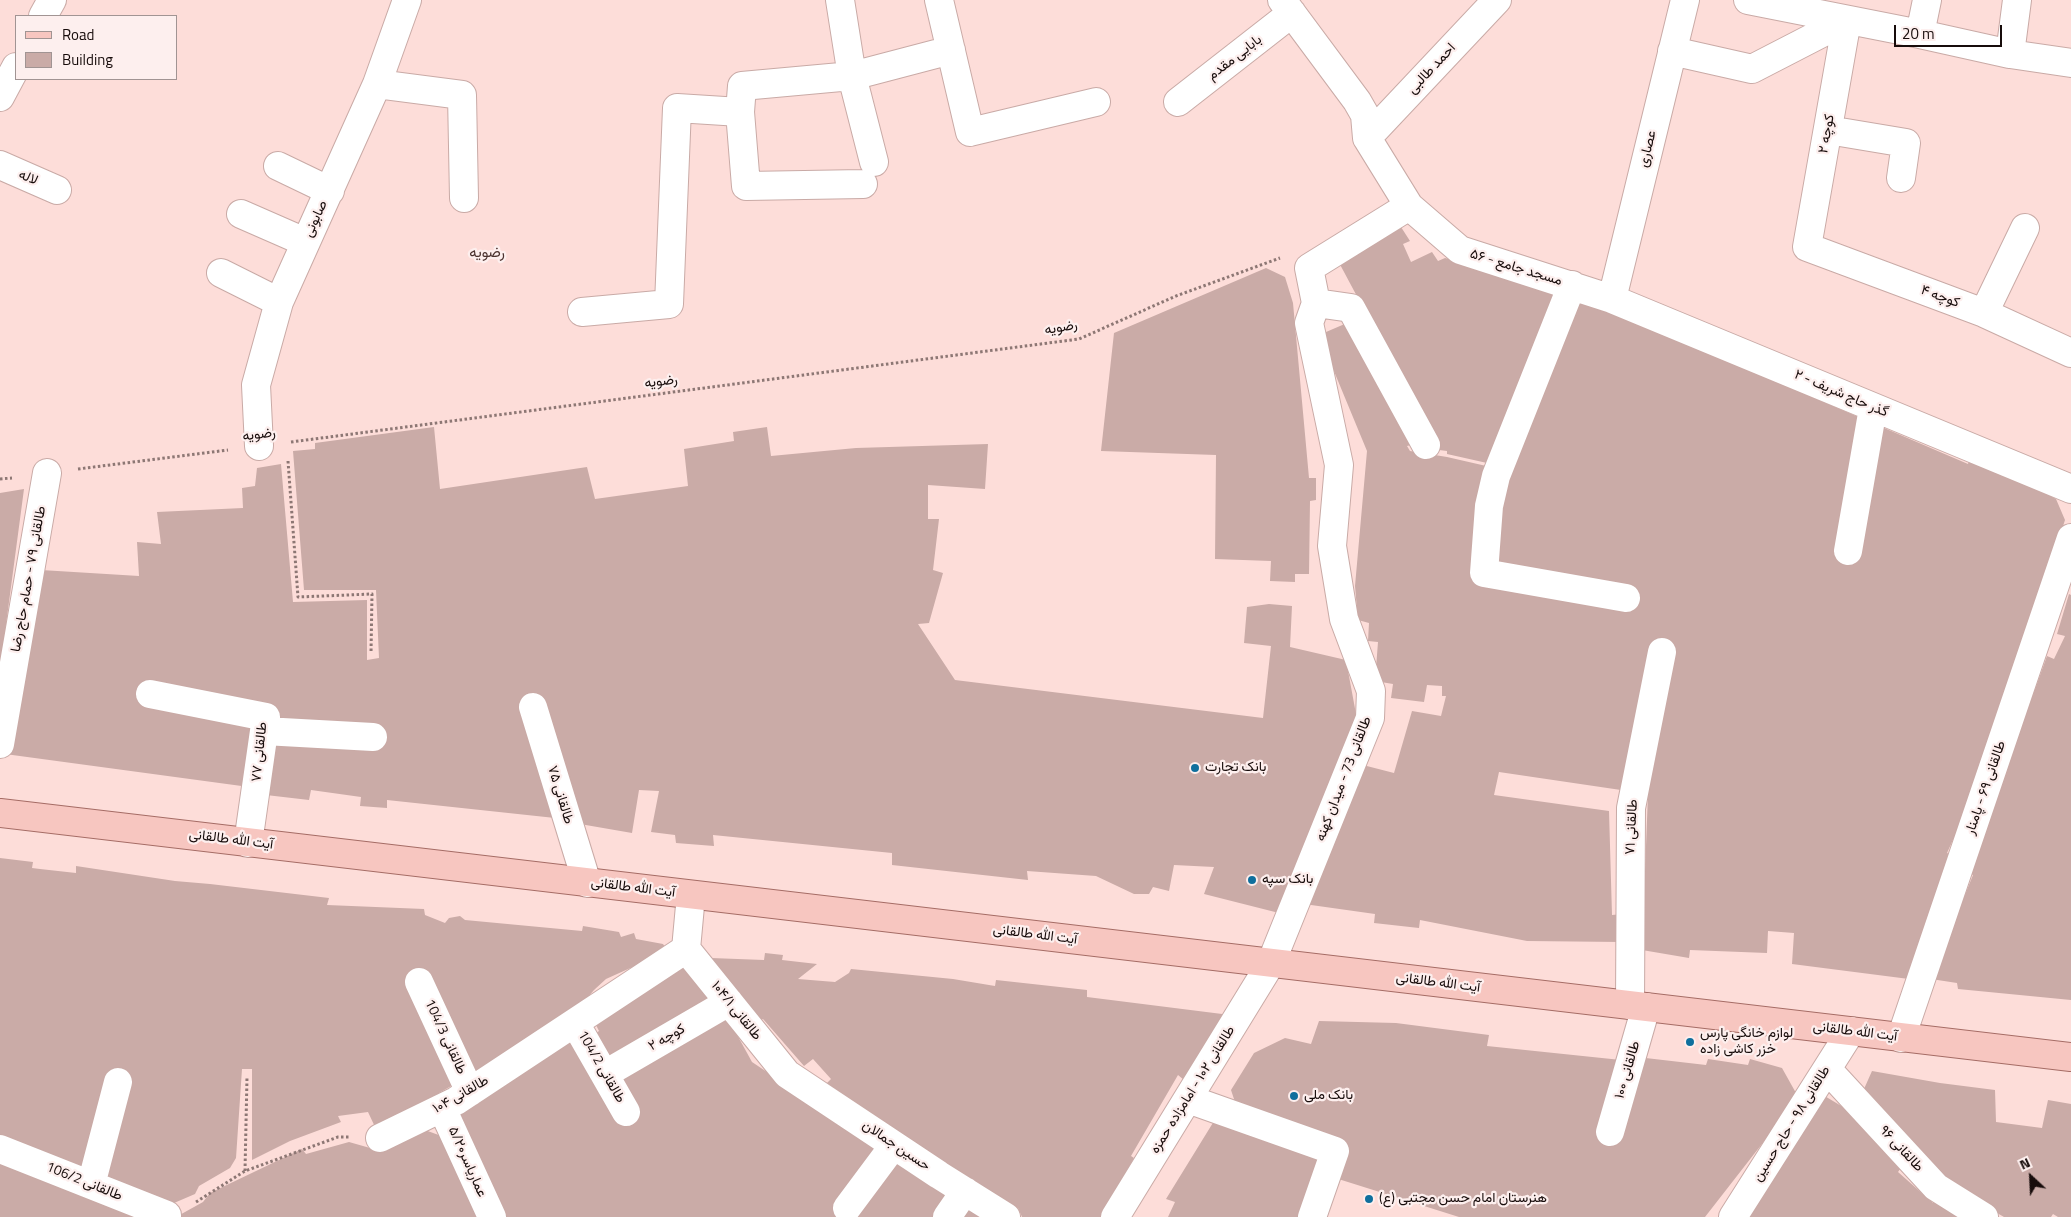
<!DOCTYPE html>
<html>
<head>
<meta charset="utf-8">
<style>
	body { margin:0 }
	#map { position:relative; width:2071px; height:1217px; overflow:hidden; background:#fdddd9; font-family:"Titillium Web",sans-serif }
	canvas { display:block }
	.legend { position:absolute; left:15px; top:15px; width:162px; height:65px; box-sizing:border-box; background:#fdefee; border:1px solid #a19493; margin:0; padding:6px 9px; list-style:none; font-size:15px; color:#170c0b }
	.legend li { display:flex; align-items:center; gap:10px; height:25px }
	.legend b { width:25px; border:1px solid #a19493 }
	.north { position:absolute; left:2006px; top:1152px; width:50px; height:50px; -webkit-text-stroke:4px #fdefee; paint-order:stroke; rotate:335deg; font-size:14px; font-weight:700; line-height:20px; text-align:center; color:#170c0b }
	.north::after { content:''; display:block; margin:auto; width:18px; height:22px; background:#170c0b; clip-path:polygon(50% 0,100% 100%,50% 72%,0 100%) }
	.scale { position:absolute; left:1894px; top:25px; width:108px; height:22px; box-sizing:border-box; border:2px solid #170c0b; border-top:0; padding-left:6px; font-size:15px; line-height:18px; white-space:nowrap; color:#170c0b; -webkit-text-stroke:4px #fdefee; paint-order:stroke }
</style>
</head>
<body>
<div id="map">
<canvas width="2071" height="1217"></canvas>
<ul class="legend">
<li><b style="height:6px;background:#f7c6c0"></b>Road</li>
<li><b style="height:14px;background:#caaba7"></b>Building</li>
</ul>
<div class="north">N</div>
<div class="scale">20 m</div>
</div>
<script>
const c = document.querySelector('canvas').getContext('2d');
c.lineJoin = 'round';
function fillPath(path, color) {
  c.fillStyle = color;
  c.fill(path, 'evenodd');
}
function toPath(rows) {
  const path = new Path2D();
  for (const r of rows) {
    path.moveTo(r[0], r[1]);
    for (let i = 2; i < r.length; i += 2) path.lineTo(r[i], r[i + 1]);
  }
  return path;
}
function strokePath(path, color, width, dash) {
  c.strokeStyle = color;
  c.lineWidth = width;
  c.lineCap = dash ? 'butt' : 'round';
  c.setLineDash(dash || []);
  c.stroke(path);
}
function drawText(font, color, halo, rows, align = 'center') {
  c.font = font + ' "Titillium Web",Vazirmatn,sans-serif';
  c.lineWidth = 4.5;
  c.setLineDash([]);
  c.textBaseline = 'middle';
  c.strokeStyle = halo;
  c.fillStyle = color;
  for (const [text, x, y, turn = 0] of rows) {
    c.save();
    c.translate(x, y);
    c.rotate((+turn || 0) * Math.PI / 180);
    c.textAlign = isNaN(turn) ? turn : align;
    if (halo) c.strokeText(text, 0, 0);
    c.fillText(text, 0, 0);
    c.restore();
  }
}
fillPath(toPath([
	[1401,227,1410,241,1403,244,1411,262,1432,252,1438,261,1445,258,1566,290,1496,465,1447,454,1447,451,1439,450,1336,257],
	[1266,268,1285,277,1293,303,1309,478,1316,478,1316,500,1310,501,1309,574,1295,574,1295,582,1270,581,1271,561,1215,559,1216,455,1101,451,1114,333],
	[1574,293,1820,393,1819,400,1968,464,1970,458,2004,470,2056,499,2065,520,1962,836,1956,833,1947,853,1954,856,1909,979,1792,964,1794,933,1768,931,1767,953,1690,950,1689,958,1642,950,1648,794,1499,772,1494,795,1609,811,1612,915,1623,914,1621,942,1527,941,1420,920,1419,928,1374,923,1375,914,1304,904,1359,764,1394,773,1412,711,1441,716,1446,696,1442,696,1442,686,1427,685,1424,702,1391,698,1393,684,1375,681,1378,642,1368,641,1369,623,1358,620,1355,586,1367,451,1319,335,1347,323,1415,444,1407,446,1410,451,1447,457,1495,468],
	[434,427,440,489,587,467,595,499,688,486,684,449,734,441,733,432,767,427,771,456,856,448,988,444,985,489,928,485,928,519,939,519,933,570,943,573,929,623,918,624,955,680,1263,718,1271,646,1244,643,1247,607,1269,604,1292,606,1290,647,1346,660,1356,714,1311,837,1279,913,1204,894,1214,867,1174,865,1169,891,1153,887,1149,894,1134,894,1096,876,1027,871,1028,880,892,865,892,853,713,835,714,846,676,843,675,835,651,832,659,791,639,790,632,833,580,824,555,818,387,800,387,808,360,806,361,797,311,790,309,800,266,795,260,720,249,787,5,754,41,570,139,576,137,542,161,544,157,512,243,508,242,488,255,486,257,468,281,464,293,602,367,600,367,660,379,658,376,590,304,590,293,451,315,449,315,443],
	[24,489,1,662,0,662,0,493],
	[2069,594,2071,595,2071,1000,1958,989,1957,983,1931,979,1973,875,1965,872,1979,844,2047,656,2054,659,2065,636,2057,634],
	[0,858,33,862,32,868,40,869,76,873,76,866,175,881,210,884,329,898,327,905,424,909,425,915,445,923,449,918,460,916,465,920,582,931,583,926,619,932,621,937,634,933,636,939,663,944,668,951,606,979,594,990,570,1018,439,1093,439,1104,376,1129,368,1112,338,1116,341,1122,290,1141,252,1160,252,1069,242,1069,236,1158,230,1168,199,1186,195,1194,174,1203,159,1201,88,1171,0,1140],
	[765,953,783,955,782,960,817,964,798,979,835,982,849,973,851,969,953,979,995,986,996,980,1087,990,1087,997,1238,1016,1184,1080,1178,1075,1131,1156,1134,1158,1100,1217,1022,1217,1018,1208,1001,1204,863,1114,827,1083,831,1079,813,1059,804,1066,763,1019,756,1022,711,963,711,958,764,960],
	[682,959,717,1003,605,1065,590,1037,599,1031,590,1013],
	[724,1011,752,1062,953,1196,938,1217,501,1217,451,1105,571,1032,614,1078],
	[1319,1021,1396,1023,1489,1035,1487,1046,1621,1060,1637,1057,1706,1065,1708,1059,1748,1065,1750,1059,1782,1068,1796,1093,1765,1140,1705,1217,1459,1217,1332,1177,1340,1148,1235,1102,1231,1090,1254,1053,1285,1038,1311,1044],
	[1872,1071,1940,1083,1995,1090,1996,1122,2042,1128,2048,1100,2071,1104,2071,1217,2058,1217,2053,1214,2051,1217,2004,1217,1942,1181,1860,1098],
	[1823,1095,1873,1125,1903,1165,1898,1172,1933,1203,1937,1199,1962,1217,1744,1217],
	[1219,1113,1317,1154,1322,1164,1303,1217,1168,1217,1175,1202,1166,1199],
	[425,1130,444,1137,479,1217,176,1217,203,1202,210,1193,302,1149,306,1154,349,1142,377,1150],
	[0,1157,153,1217,0,1217],
	[970,1203,987,1217,960,1217]
]), '#caaba7');
const minor = toPath([
	[840,0,852,76,874,162],
	[939,0,970,132,1096,102],
	[1282,0,1357,101,1365,115,1367,138,1409,206,1460,250,1612,299,2071,489],
	[1748,0,1920,34,2010,54,2071,63],
	[43,16,52,0],
	[1847,20,1807,247,1984,313,2071,353],
	[1920,34,1927,0],
	[1672,51,1752,69,1847,20],
	[2010,54,2017,0],
	[377,84,462,95,464,198],
	[0,97,16,67],
	[1178,102,1292,13],
	[1828,130,1906,143,1901,178],
	[1367,138,1497,0],
	[0,165,57,190],
	[278,166,330,191],
	[863,184,746,186,740,112,742,86,852,76,951,50],
	[241,214,305,242],
	[221,273,279,302],
	[1572,285,1496,476,1489,506,1484,573,1626,598],
	[1612,299,1685,0],
	[1316,303,1351,308,1426,445],
	[582,312,669,304,677,108,740,112],
	[1984,313,2025,228],
	[259,446,256,385,279,302,377,84,407,0],
	[1848,551,1873,408],
	[150,694,266,717,248,843],
	[533,707,587,883],
	[264,731,373,737],
	[0,744,47,473],
	[686,949,787,1074,939,1175,1006,1217],
	[419,982,470,1092],
	[1630,1005,1631,808,1662,652],
	[575,1023,626,1112],
	[1901,1038,2071,538],
	[1827,1069,1936,1187,1984,1217],
	[605,1074,729,1002],
	[1188,1099,1335,1151,1312,1217],
	[442,1108,492,1217],
	[1610,1132,1646,1007],
	[380,1138,456,1101,686,949,691,895],
	[0,1149,167,1215,167,1217],
	[91,1185,118,1082],
	[847,1208,894,1145],
	[947,1217,965,1191],
	[1115,1217,1271,963,1370,718,1371,691,1344,619,1332,546,1339,465,1309,323,1316,303,1309,268,1409,206],
	[1733,1217,1851,1031]
]);
const major = toPath([
	[0,813,2071,1057]
]);
strokePath(minor, '#c9aaa6', 30);
strokePath(major, '#a56c65', 30);
strokePath(toPath([
	[291,442,1079,339,1176,296,1280,258],
	[288,461,298,597,372,594,371,653],
	[78,469,228,450],
	[0,479,12,478],
	[245,1171,247,1077],
	[196,1202,245,1171,338,1137,349,1137]
]), '#8d7774', 3, [2.5, 2.5]);
strokePath(minor, '#fff', 28);
strokePath(major, '#f7c6c0', 28);
for (const [x, y, r, color] of [
	[1195,768,5,"#0f6f9d"],
	[1252,880,5,"#0f6f9d"],
	[1690,1042,5,"#0f6f9d"],
	[1294,1096,5,"#0f6f9d"],
	[1369,1199,5,"#0f6f9d"]
]) {
  const dot = new Path2D();
  dot.arc(x, y, r, 0, 2 * Math.PI);
  c.fillStyle = color;
  c.fill(dot);
  strokePath(dot, '#fdefee', 2);
}
drawText('14px', '#170c0b', '#fdefee', [
	["بابایی مقدم",1235,58,-38],
	["احمد طالبی",1432,69,-47],
	["کوچه ۲",1827,134,-80],
	["عصاری",1648,149,-76],
	["لاله",28,178,24],
	["صابونی",316,219,-65],
	["۵۶ - مسجد جامع",1516,268,17],
	["کوچه ۴",1940,297,20],
	["رضویه",1061,328,-10],
	["رضویه",661,382,-7],
	["۲ - گذر حاج شریف",1841,394,23],
	["رضویه",259,435,-7],
	["طالقانی ۷۹ - حمام حاج رضا",29,579,-80],
	["طالقانی ۷۷",260,752,-84],
	["طالقانی 73 - میدان کهنه",1344,779,-69],
	["طالقانی ۶۹ - پامنار",1986,788,-71],
	["طالقانی ۷۵",560,795,73],
	["طالقانی ۷۱",1632,827,-87],
	["آیت الله طالقانی",231,840,7],
	["آیت الله طالقانی",633,888,7],
	["آیت الله طالقانی",1035,935,7],
	["آیت الله طالقانی",1438,983,7],
	["طالقانی ۱۰۴/۱",736,1011,51],
	["آیت الله طالقانی",1855,1032,7],
	["طالقانی 104/3",445,1037,65],
	["کوچه ۲",667,1038,-30],
	["طالقانی 104/2",601,1067,60],
	["طالقانی ۱۰۰",1628,1070,-74],
	["طالقانی ۱۰۲ - امامزاده حمزه",1193,1090,-58],
	["طالقانی ۱۰۴",461,1095,-30],
	["طالقانی ۹۸ - حاج حسین",1792,1124,-58],
	["حسین جمالان",896,1146,34],
	["طالقانی ۹۶",1901,1149,47],
	["عماریاسر۵/۲۰",467,1162,66],
	["طالقانی 106/2",84,1182,22]
]);
drawText('14px', '#170c0b', '#fdefee', [
	["بانک تجارت",1205,768],
	["بانک سپه",1262,880],
	["لوازم خانگی پارس",1700,1034],
	["خزر کاشی زاده",1700,1050],
	["بانک ملی",1304,1096],
	["هنرستان امام حسن مجتبی (ع)",1379,1199]
], 'left');
drawText('15px', '#4b322f', '#fdefee', [
	["رضویه",487,253]
]);
</script>
</body>
</html>
